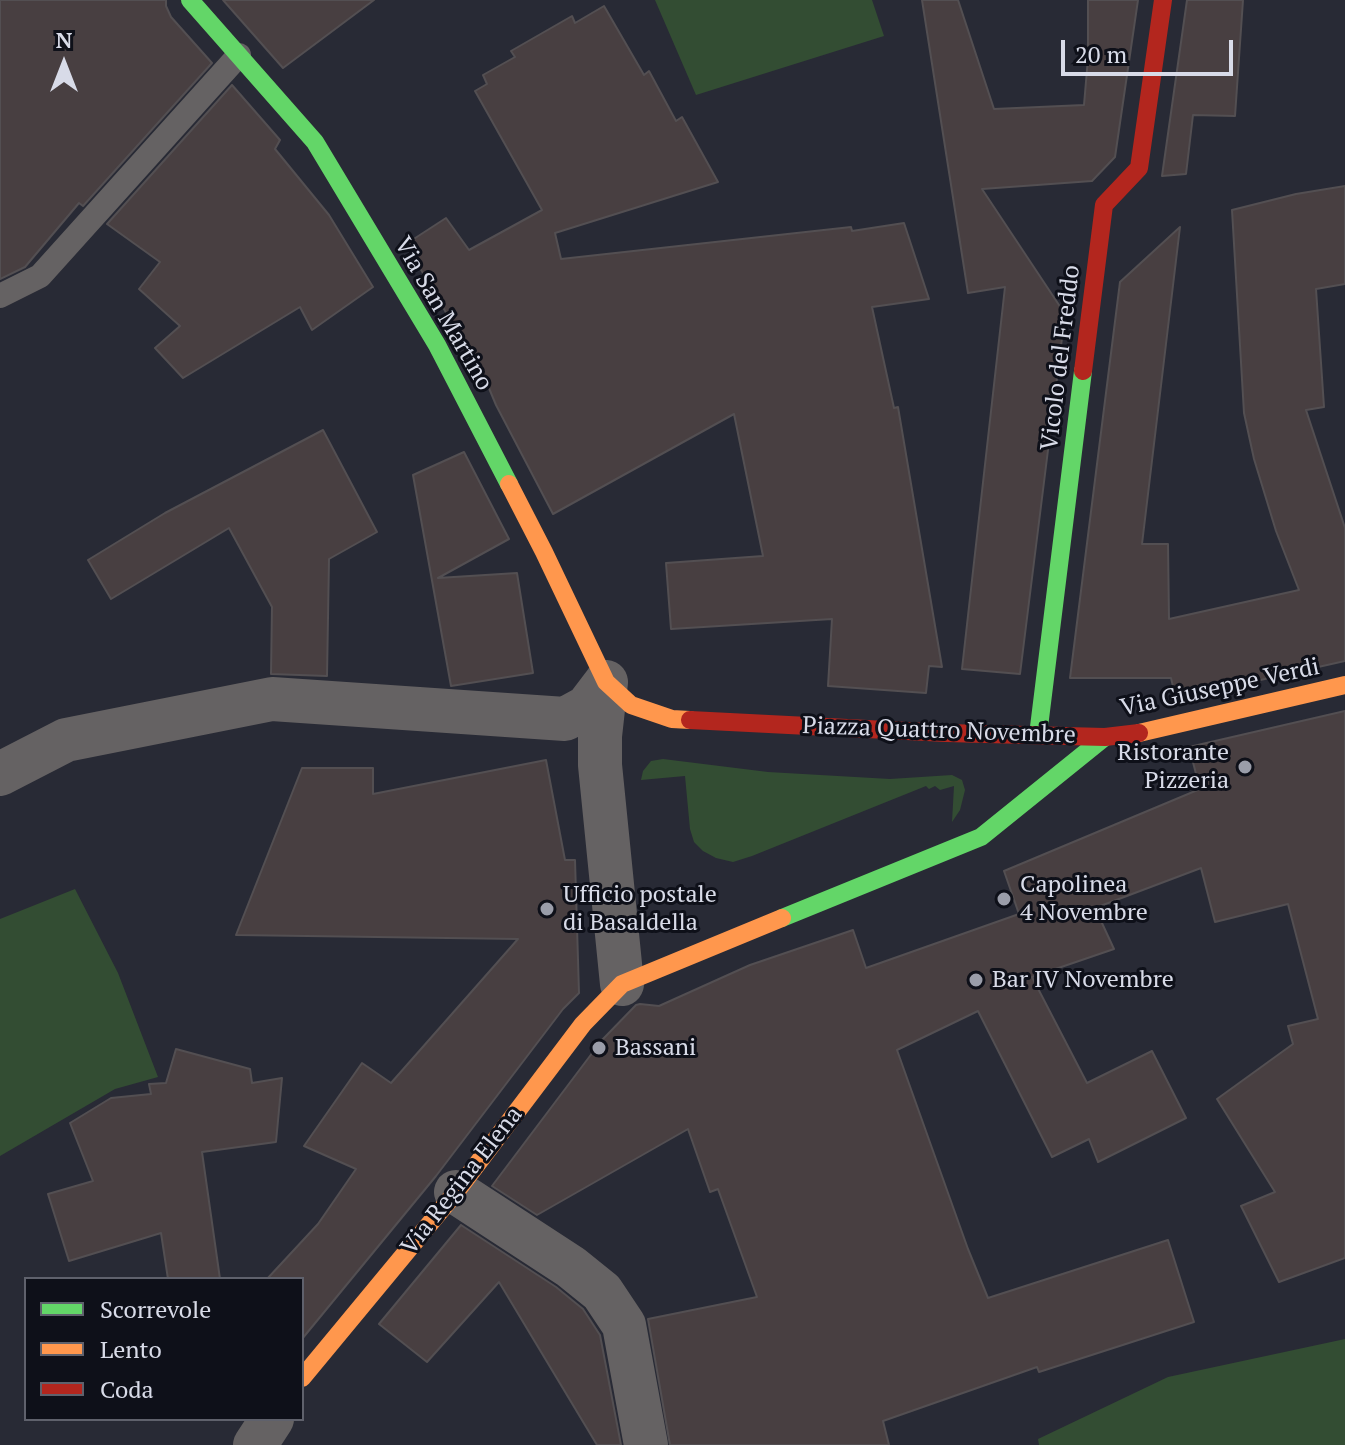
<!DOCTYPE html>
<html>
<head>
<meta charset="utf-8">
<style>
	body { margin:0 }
	#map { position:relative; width:1345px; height:1445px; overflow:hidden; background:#282a35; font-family:"PT Serif",serif }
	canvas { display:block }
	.legend { position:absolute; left:24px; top:1277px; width:280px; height:144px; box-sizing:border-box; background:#0e1019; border:2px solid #5f616c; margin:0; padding:10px 14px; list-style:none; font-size:24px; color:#d8dbe8 }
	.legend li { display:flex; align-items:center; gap:16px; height:40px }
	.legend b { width:40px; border:2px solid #5f616c }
	.north { position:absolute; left:24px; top:24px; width:80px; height:80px; -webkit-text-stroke:6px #0e1019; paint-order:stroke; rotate:0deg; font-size:22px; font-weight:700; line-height:32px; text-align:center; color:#d8dbe8 }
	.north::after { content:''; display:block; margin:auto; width:28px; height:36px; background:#d8dbe8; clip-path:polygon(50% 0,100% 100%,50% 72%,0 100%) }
	.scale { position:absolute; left:1061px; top:40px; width:172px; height:36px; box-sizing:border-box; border:4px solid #d8dbe8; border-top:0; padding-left:10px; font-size:24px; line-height:28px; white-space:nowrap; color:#d8dbe8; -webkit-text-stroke:6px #0e1019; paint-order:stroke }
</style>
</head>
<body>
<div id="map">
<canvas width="1345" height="1445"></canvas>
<ul class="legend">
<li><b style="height:10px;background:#63d668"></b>Scorrevole</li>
<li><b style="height:10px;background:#ff974d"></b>Lento</li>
<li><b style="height:10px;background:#b3261e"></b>Coda</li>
</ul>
<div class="north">N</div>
<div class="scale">20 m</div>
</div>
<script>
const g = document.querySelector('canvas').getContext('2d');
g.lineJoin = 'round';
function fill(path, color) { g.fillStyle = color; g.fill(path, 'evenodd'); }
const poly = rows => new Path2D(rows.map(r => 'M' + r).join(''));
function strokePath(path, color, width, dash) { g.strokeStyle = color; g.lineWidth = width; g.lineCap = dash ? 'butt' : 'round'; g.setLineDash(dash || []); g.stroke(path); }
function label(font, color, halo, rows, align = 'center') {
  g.font = font + ' "PT Serif",serif'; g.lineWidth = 6; g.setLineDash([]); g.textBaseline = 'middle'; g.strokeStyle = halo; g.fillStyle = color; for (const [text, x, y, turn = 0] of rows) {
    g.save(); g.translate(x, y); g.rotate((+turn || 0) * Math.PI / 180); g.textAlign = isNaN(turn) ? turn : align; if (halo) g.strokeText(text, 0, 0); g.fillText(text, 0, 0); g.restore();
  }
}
fill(poly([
	[655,0,872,0,884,36,696,95],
	[663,759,768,772,890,779,952,775,962,780,965,790,960,810,952,822,954,786,940,790,935,786,929,789,926,786,752,856,733,862,716,858,703,851,694,842,690,829,685,776,641,780,643,771,651,761],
	[75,889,118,973,158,1077,115,1089,0,1156,0,919],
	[1345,1339,1345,1445,1039,1445,1038,1439,1168,1377]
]), '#334d33');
const building = poly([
	[0,0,166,0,166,6,171,17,212,63,83,206,79,203,25,267,0,279,0,0],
	[223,0,374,0,283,68,223,0],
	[922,0,958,0,994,109,1084,105,1088,58,1088,0,1138,0,1115,157,1092,181,982,189,1065,314,1020,674,962,669,1005,287,968,293,922,0],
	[1187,0,1243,0,1235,116,1193,115,1186,174,1162,176,1187,0],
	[604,6,644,75,649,71,676,121,682,117,718,182,555,233,561,259,851,227,852,231,904,223,929,299,872,307,894,408,898,407,942,667,929,666,926,693,828,686,832,619,671,629,666,563,763,556,734,414,553,514,496,405,486,381,406,244,446,218,469,250,542,210,475,91,487,84,483,75,515,57,511,51,572,16,575,23,604,6],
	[232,85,280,140,275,149,329,215,373,287,312,330,300,307,183,378,155,348,180,326,139,289,160,262,107,224,232,85],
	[1345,186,1345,284,1316,289,1324,407,1306,410,1345,528,1345,661,1176,699,1171,678,1070,678,1120,282,1180,227,1142,544,1168,544,1169,619,1299,590,1276,531,1254,459,1244,413,1232,210,1296,194,1345,186],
	[323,430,377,532,329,559,327,676,271,674,272,607,229,528,111,599,88,560,165,513,323,430],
	[464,452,509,539,438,578,517,573,533,673,451,686,413,475,464,452],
	[1345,711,1345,1258,1279,1282,1241,1206,1275,1192,1217,1099,1293,1044,1288,1026,1318,1019,1288,904,1215,922,1201,868,1095,908,1114,949,1032,977,1087,1083,1152,1051,1186,1118,1098,1162,1089,1139,1052,1157,978,1011,897,1050,968,1249,988,1298,1168,1240,1194,1322,1039,1372,1037,1367,883,1421,889,1445,670,1445,648,1319,757,1297,718,1189,710,1192,688,1129,537,1215,492,1186,602,1040,636,1005,640,1004,659,1006,750,965,853,930,866,968,1019,914,1004,871,1200,789,1189,747,1345,711],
	[546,760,565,860,575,860,579,993,563,1009,436,1176,302,1339,302,1279,267,1279,318,1224,356,1169,304,1146,362,1063,391,1083,518,939,236,935,302,768,373,768,373,794,546,760],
	[176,1049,250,1069,252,1083,282,1078,276,1142,202,1152,220,1279,168,1279,161,1233,69,1261,48,1194,93,1181,70,1123,111,1098,151,1094,149,1084,166,1083,176,1049],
	[461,1225,556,1287,583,1309,600,1335,621,1445,597,1445,499,1282,427,1362,379,1324,461,1225]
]);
fill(building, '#483f41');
strokePath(building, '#534f52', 2);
strokePath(poly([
	[0,296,40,276,239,55]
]), '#656263', 24);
strokePath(poly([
	[606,682,600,736,600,765,622,984],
	[0,774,66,740,272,699,565,719,587,707,606,682],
	[456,1192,571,1267,602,1292,624,1325,646,1445],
	[255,1445,272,1419]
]), '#656263', 44);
strokePath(poly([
	[190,0,315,142,437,345,509,484],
	[1038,735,1083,371],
	[782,918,981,837,1105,737]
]), '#63d668', 18);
strokePath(poly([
	[509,484,544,552,606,682,631,705,672,719,690,720],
	[1139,733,1345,685],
	[302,1378,456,1192,583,1024,622,984,782,918]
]), '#ff974d', 18);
strokePath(poly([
	[1083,371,1104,205,1139,168,1163,0],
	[690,720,946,733,1105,737,1139,733]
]), '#b3261e', 18);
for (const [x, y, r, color] of [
	[1245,767,8,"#9a9da9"],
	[1004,899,8,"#9a9da9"],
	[547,909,8,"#9a9da9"],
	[976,980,8,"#9a9da9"],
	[599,1048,8,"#9a9da9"]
]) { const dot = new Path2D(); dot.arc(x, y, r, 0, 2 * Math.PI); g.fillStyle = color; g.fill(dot); strokePath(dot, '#0e1019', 3); }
label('24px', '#d8dbe8', '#0e1019', [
	["Via San Martino",443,314,60],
	["Vicolo del Freddo",1061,358,-83],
	["Via Giuseppe Verdi",1220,688,-12],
	["Piazza Quattro Novembre",939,731,2],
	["Via Regina Elena",462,1181,-52]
]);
label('24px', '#d8dbe8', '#0e1019', [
	["Ristorante",1229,753,"right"],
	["Pizzeria",1229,781,"right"],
	["Capolinea",1020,885],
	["4 Novembre",1020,913],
	["Ufficio postale",563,895],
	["di Basaldella",563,923],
	["Bar IV Novembre",992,980],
	["Bassani",615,1048]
], 'left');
</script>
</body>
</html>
